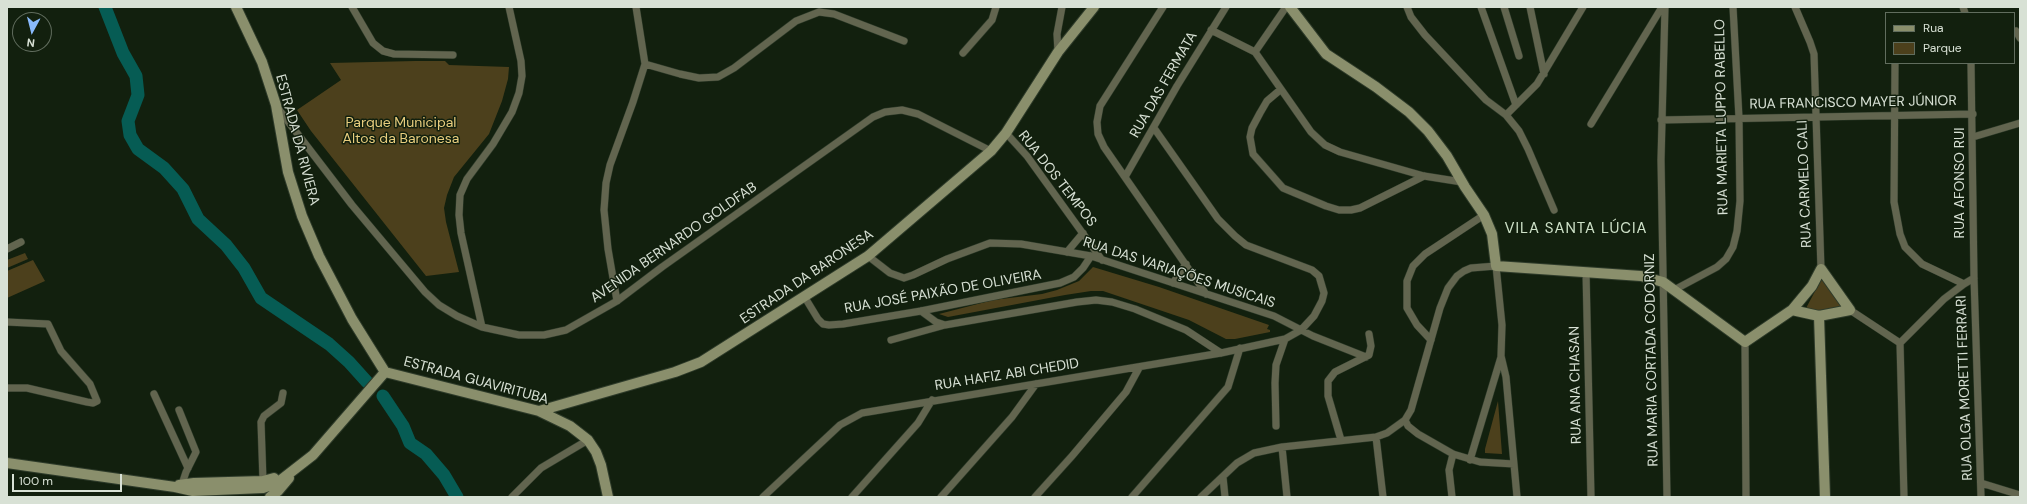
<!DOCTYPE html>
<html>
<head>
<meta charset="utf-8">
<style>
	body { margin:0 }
	#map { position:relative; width:2027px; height:504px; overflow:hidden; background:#12200e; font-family:"DM Sans",sans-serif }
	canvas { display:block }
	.frame { position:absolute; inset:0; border:8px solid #d8e1d5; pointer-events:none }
	.legend { position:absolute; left:1885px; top:12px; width:130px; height:52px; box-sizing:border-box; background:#12200e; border:1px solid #616d5e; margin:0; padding:5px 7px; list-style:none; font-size:12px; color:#d8e1d5 }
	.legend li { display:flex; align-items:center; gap:8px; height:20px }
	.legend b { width:20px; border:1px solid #616d5e }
	.north { position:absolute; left:12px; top:12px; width:40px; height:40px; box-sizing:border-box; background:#12200e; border:1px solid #616d5e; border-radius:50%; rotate:187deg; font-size:11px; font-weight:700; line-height:16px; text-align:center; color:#d8e1d5 }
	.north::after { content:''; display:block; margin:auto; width:14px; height:18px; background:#89bafc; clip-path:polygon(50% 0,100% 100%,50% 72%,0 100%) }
	.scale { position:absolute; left:12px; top:474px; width:110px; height:18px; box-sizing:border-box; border:2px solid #d8e1d5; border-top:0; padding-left:5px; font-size:12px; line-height:14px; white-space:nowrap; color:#d8e1d5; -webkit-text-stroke:3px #12200e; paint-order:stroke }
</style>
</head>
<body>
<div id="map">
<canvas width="2027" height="504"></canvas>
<div class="frame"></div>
<ul class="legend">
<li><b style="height:5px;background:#8a8f6c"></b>Rua</li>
<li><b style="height:11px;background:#4c401c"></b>Parque</li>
</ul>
<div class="north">N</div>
<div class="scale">100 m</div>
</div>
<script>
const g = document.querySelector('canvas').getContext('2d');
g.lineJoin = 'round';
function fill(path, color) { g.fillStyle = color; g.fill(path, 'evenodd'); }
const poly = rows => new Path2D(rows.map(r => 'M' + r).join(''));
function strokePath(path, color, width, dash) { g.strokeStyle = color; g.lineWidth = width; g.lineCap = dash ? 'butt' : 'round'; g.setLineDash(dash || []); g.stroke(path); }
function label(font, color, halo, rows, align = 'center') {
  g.font = font + ' "DM Sans",sans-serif'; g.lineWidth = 3; g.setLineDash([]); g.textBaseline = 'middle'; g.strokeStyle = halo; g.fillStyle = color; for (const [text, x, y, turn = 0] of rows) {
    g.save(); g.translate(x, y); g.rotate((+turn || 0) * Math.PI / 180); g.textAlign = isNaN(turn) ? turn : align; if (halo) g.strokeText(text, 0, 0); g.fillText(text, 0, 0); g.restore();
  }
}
fill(poly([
	[415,61,445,61,449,65,509,67,508,79,502,101,489,134,454,177,447,195,444,208,446,222,459,272,426,276,311,131,297,110,341,80,330,63],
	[25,253,28,259,7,268,7,260],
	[33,260,45,281,7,298,7,271],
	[1093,267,1159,287,1269,325,1267,329,1270,330,1270,332,1235,339,1226,339,1189,320,1103,291,1091,291,1065,295,948,317,939,314,993,300,1042,294,1057,290,1079,281],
	[1822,278,1844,308,1838,312,1804,312],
	[1498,401,1502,454,1485,453,1485,449]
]), '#4c401c');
strokePath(poly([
	[105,7,123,53,136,76,138,95,128,121,130,135,138,149,164,168,183,189,198,219,226,245,244,268,261,298,329,344,349,362,367,382],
	[383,396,403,426,410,443,426,454,444,475,457,497]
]), '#065c54', 13);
const street = poly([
	[352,7,373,43,383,51,394,54,453,55],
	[1163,7,1100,106,1097,122,1098,134,1104,147,1206,294],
	[1407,7,1411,17,1425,35,1486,100,1506,115,1519,131,1528,149,1554,210],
	[1481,7,1516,105],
	[1504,7,1519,56],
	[1530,7,1544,74],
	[1665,7,1661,160,1667,497],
	[1795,7,1810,42,1814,54,1821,269],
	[1963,7,1965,13],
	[1211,30,1255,52,1311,132,1325,145,1340,152,1424,176,1462,182],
	[2016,31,2020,38],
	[1058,52,1057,34,1062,7],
	[1255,52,1286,7],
	[963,53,992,20,996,7],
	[1895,63,1894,202,1900,234,1905,247,1922,264,1964,284],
	[1971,63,1974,278,1981,497],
	[645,64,680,74,699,78,718,77,734,68,796,21,819,12,834,14,904,41],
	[1280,90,1267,101,1260,113,1252,128,1250,137,1253,154,1283,188,1326,206,1339,210,1351,210,1360,208,1424,176],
	[277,107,352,205,425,292,439,305,457,316,482,327,519,335,544,335,566,330,617,301,662,267,873,117,885,112,902,110,918,114,991,151],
	[1506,115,1537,84,1583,7],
	[1661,120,1973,114],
	[1591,124,1662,7],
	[1006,133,1027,156,1102,260],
	[1973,137,2020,123],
	[1125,177,1177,86,1226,7],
	[7,249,21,242],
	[1067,252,1083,233],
	[868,256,890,273,904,278,913,275,947,259,990,243,1021,244,1091,256,1274,316,1313,336,1366,357],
	[1586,272,1591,497],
	[1173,283,1186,264],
	[1674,290,1717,267,1726,259,1733,247,1737,231,1740,201,1739,118,1733,7],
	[804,296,818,319,823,324,829,325,843,324,921,311,1060,283,1074,277,1083,268,1091,256],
	[617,301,608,249,604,210,606,183,610,165,633,102,645,64,636,7],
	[1850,310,1900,343],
	[921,311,936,322,945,325],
	[7,322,48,324,61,351,90,384,97,401,93,403,87,402,27,388,7,388],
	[482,327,461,233,459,215,460,195,467,179,493,144,512,112,519,93,522,76,521,61,509,7],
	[891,340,945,325,1077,302,1096,300,1112,302,1135,309,1186,330,1221,353],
	[1431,340,1417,325,1407,308,1407,281,1413,266,1425,254,1484,215],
	[1745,342,1746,497],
	[1900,343,1904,497],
	[1900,343,1944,299,1964,284,1974,278],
	[154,394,188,468],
	[179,410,196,452,186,472,182,484],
	[1405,420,1408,426,1418,434,1453,454,1480,462,1514,464],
	[1276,426,1275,383,1276,365,1285,339],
	[1376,437,1383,497],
	[1341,440,1328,396,1328,381,1335,372,1369,355,1371,346,1369,334],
	[1282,447,1287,497],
	[1470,460,1501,357],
	[1223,477,1225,497],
	[263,481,261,422,264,416,281,403,283,393],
	[1981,483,2020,495],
	[512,497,541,468,588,440],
	[763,497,840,425,862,413,1221,353,1285,339,1301,330,1314,316,1322,301,1324,293,1319,276,1312,270,1246,245,1235,236,1218,219,1154,128],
	[852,497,918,423,932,400],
	[941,497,1012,417,1036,384],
	[1035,497,1072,456,1126,392,1139,368],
	[1132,497,1228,387,1240,348],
	[1201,497,1237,463,1254,453,1282,447,1376,437,1387,433,1405,420,1411,410,1440,308,1448,288,1457,276,1464,271,1471,268,1496,266,1502,325,1501,356,1506,377,1517,497],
	[1452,497,1449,470,1453,454]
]);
const secondary = poly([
	[236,7,262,62,276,105,288,172,302,216,319,256,352,319,385,372],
	[1290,7,1326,54,1376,87,1409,112,1428,131,1447,156,1465,187,1484,215,1492,234,1496,266,1641,276,1663,282,1745,342,1792,310,1812,286,1821,269,1850,310,1819,316,1792,310],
	[1819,316,1825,497],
	[385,372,539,411,570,426,588,440,596,452,601,465,608,497],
	[539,411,675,372,701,362,868,256,991,151,1006,133,1058,52,1094,7],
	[7,463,175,487,193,491,263,488,277,483,313,455,385,372],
	[179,485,194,483,263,481,274,478],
	[270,497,278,491,289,478]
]);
strokePath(street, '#2e3b2a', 8);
strokePath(secondary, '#2e3b2a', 12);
strokePath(street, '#62654f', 7);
strokePath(secondary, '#8a8f6c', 10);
label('14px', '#d8e1d5', '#12200e', [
	["RUA DAS FERMATA",1164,85,-60],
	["RUA FRANCISCO MAYER JÚNIOR",1853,103,-1],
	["RUA MARIETA LUPPO RABELLO",1722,117,-91],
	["ESTRADA DA RIVIERA",297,140,75],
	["RUA DOS TEMPOS",1057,179,52],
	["RUA AFONSO RUI",1960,183,-90],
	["RUA CARMELO CALI",1805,184,-92],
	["AVENIDA BERNARDO GOLDFAB",674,243,-35],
	["RUA DAS VARIAÇÕES MUSICAIS",1179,273,18],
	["ESTRADA DA BARONESA",807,277,-34],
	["RUA JOSÉ PAIXÃO DE OLIVEIRA",943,292,-10],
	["RUA MARIA CORTADA CODORNIZ",1652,360,-91],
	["RUA HAFIZ ABI CHEDID",1007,375,-9],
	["ESTRADA GUAVIRITUBA",476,381,15],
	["RUA ANA CHASAN",1576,385,-91],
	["RUA OLGA MORETTI FERRARI",1965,388,-92]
]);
label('14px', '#e8cd7e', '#12200e', [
	["Parque Municipal",401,123],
	["Altos da Baronesa",401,139]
]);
g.letterSpacing = '1px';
label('15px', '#cee1c8', '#12200e', [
	["VILA SANTA LÚCIA",1576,229]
]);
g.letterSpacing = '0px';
</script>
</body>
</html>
